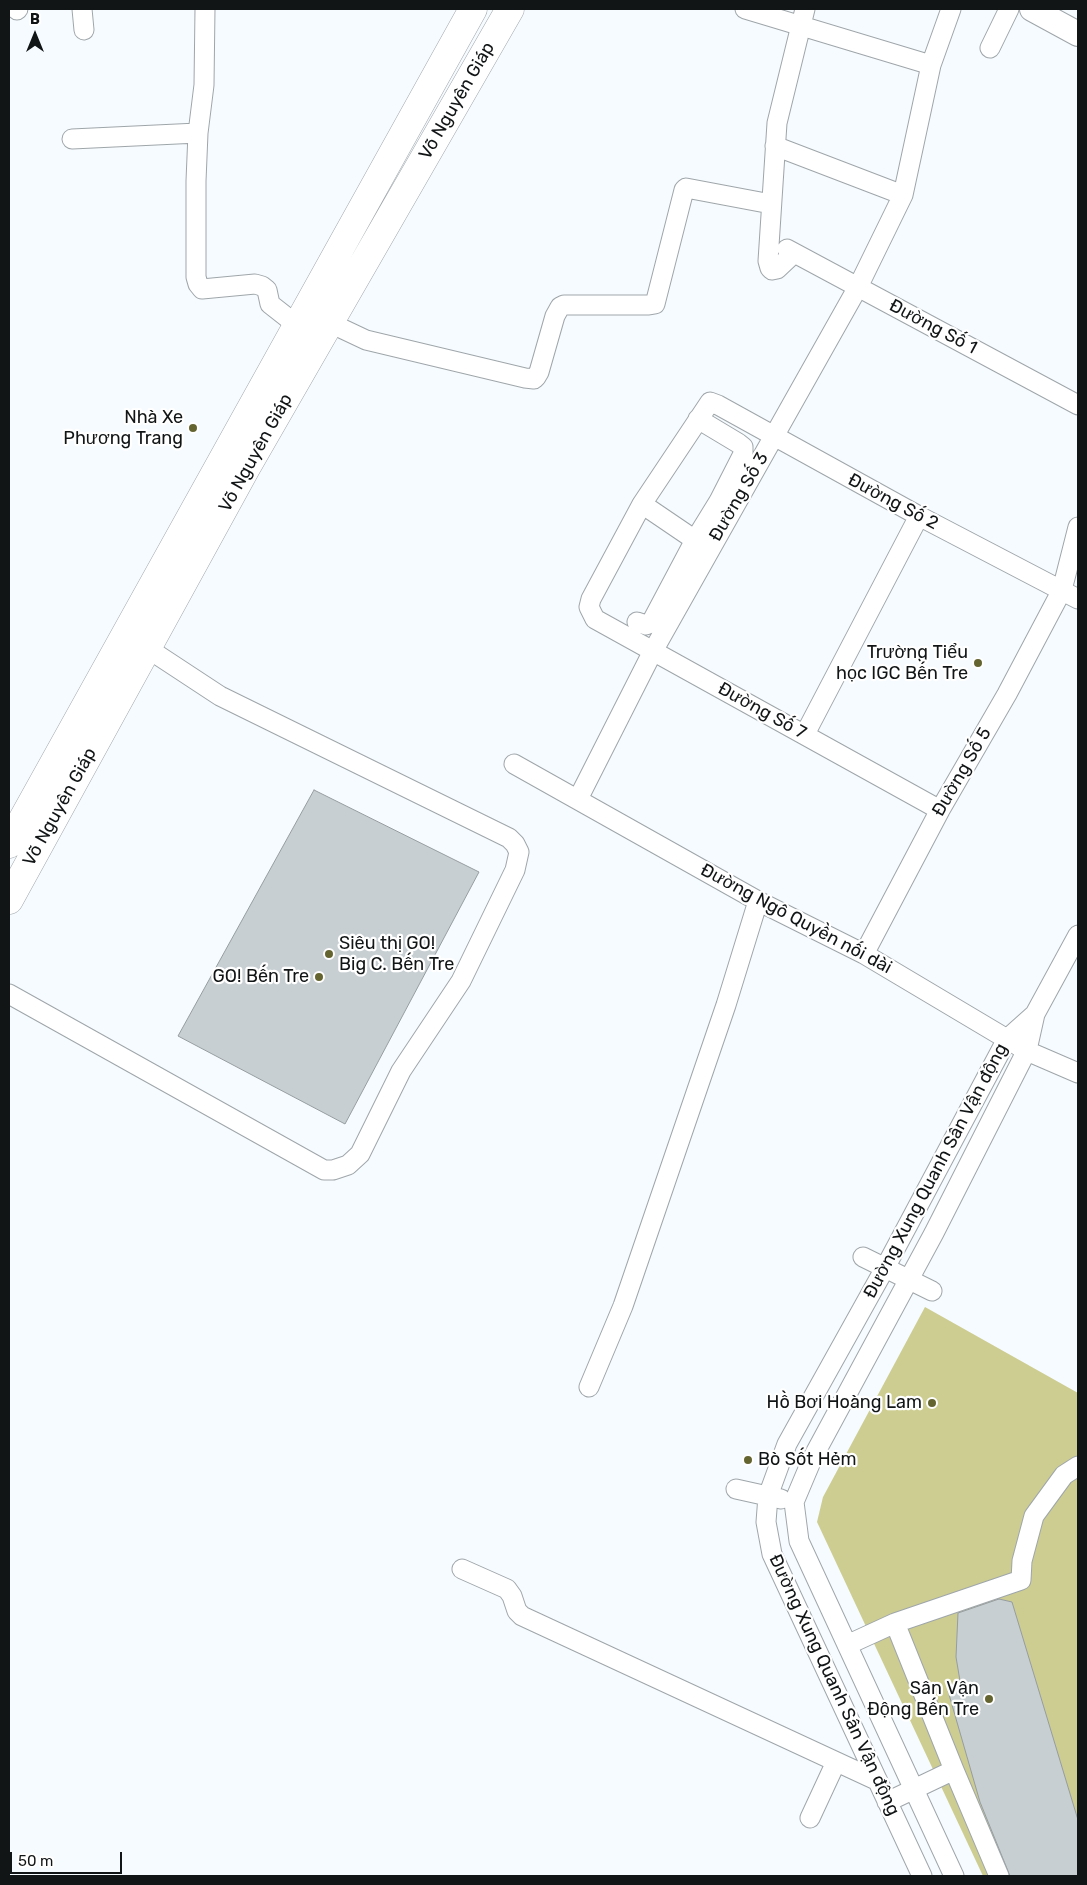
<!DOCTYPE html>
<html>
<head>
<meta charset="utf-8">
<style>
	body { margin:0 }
	#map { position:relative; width:1087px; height:1885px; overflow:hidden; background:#f6fbff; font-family:Rubik,sans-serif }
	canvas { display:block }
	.frame { position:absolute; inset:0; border:10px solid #121516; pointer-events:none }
	.north { position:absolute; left:10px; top:10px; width:50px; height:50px; -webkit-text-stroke:4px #fff; paint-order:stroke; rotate:0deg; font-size:14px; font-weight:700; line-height:20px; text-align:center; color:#121516 }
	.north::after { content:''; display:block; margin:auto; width:18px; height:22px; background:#121516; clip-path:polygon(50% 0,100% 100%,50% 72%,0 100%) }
	.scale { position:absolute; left:10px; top:1852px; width:112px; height:22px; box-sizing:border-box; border:2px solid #121516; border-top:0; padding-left:6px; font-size:15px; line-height:18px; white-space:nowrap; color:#121516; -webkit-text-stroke:4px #fff; paint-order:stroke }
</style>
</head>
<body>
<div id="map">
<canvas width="1087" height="1885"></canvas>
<div class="frame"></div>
<div class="north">B</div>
<div class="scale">50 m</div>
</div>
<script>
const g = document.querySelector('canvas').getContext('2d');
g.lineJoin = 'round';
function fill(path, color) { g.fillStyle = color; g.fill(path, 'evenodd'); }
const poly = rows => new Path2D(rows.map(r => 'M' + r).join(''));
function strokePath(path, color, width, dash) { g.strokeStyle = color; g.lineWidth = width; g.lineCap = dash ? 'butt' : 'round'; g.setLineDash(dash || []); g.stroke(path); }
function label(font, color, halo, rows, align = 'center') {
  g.font = font + ' Rubik,sans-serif'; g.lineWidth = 4.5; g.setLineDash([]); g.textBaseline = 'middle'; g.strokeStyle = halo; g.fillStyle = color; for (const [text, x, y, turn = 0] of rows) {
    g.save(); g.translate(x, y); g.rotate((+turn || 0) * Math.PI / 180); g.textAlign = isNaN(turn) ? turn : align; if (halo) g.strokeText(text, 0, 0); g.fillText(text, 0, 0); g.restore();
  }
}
fill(poly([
	[925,1307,1078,1393,1078,1876,983,1876,817,1522,823,1497]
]), '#cdcd91');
const building = poly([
	[314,790,479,872,345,1124,178,1036,314,790],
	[999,1599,1012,1602,1078,1820,1078,1876,1010,1876,980,1802,948,1691,961,1687,956,1657,958,1613,999,1599]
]);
fill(building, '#c8cfd3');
strokePath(building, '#969da1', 1);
const minor = poly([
	[82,9,84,30],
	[205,9,204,85,198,133,196,181,196,277,198,284,202,289,255,284,262,286,267,290,270,304,298,326],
	[17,10,18,9],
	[990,48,1009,9],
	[931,65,951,9],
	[72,139,198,133],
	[775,146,903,195],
	[787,249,1078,405],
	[794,253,777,269,772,270,770,268,768,261,777,123,805,9],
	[330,323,366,340,525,378,534,379,536,377,539,372,555,316,560,307,564,305,649,305,655,304,684,190,686,188,771,204],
	[642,504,695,540,719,501,743,454,743,447,738,443,698,419],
	[637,622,646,625,651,623,695,540],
	[805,734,919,516],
	[514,764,758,901,864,954,1027,1051,1078,1073],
	[578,799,653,651,858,287,903,195,931,65,745,9],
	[940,810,595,619,589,607,591,599,642,504,710,402,718,405,919,516,1078,599],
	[864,954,940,810,1007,694,1062,590,1078,527],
	[9,994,324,1170,333,1170,348,1165,360,1154,401,1071,461,981,515,870,519,852,515,844,509,838,220,696,147,648],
	[863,1257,932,1291],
	[589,1387,623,1306,726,1005,758,901],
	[736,1489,781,1499],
	[462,1569,507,1589,512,1596,517,1611,522,1616,878,1781],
	[895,1623,954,1770,999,1876],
	[847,1645,895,1623,1021,1580,1022,1561,1034,1516,1064,1475,1078,1466],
	[887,1802,954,1770],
	[810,1818,836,1762],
	[922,1876,772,1554,766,1522,768,1496,787,1444,885,1268,1007,1039,1035,1014],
	[954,1876,799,1541,794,1502,813,1457,934,1233,1027,1050,1035,1014,1078,935]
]);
const major = poly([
	[1032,9,1078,34]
]);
const highway = poly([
	[9,844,473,9],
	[9,900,246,468,510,9]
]);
strokePath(minor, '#9fa6aa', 21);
strokePath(major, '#9fa6aa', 26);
strokePath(highway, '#9fa6aa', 29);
strokePath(minor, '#fff', 19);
strokePath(major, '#fff', 24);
strokePath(highway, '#fff', 28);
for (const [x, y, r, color] of [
	[193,428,5,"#646431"],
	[978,663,5,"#646431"],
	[329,954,5,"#646431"],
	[319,977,5,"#646431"],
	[932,1403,5,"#646431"],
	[748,1460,5,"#646431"],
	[989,1699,5,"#646431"]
]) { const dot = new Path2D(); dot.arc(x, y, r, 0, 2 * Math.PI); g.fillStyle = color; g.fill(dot); strokePath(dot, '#fff', 2); }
label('18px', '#121516', '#fff', [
	["Võ Nguyên Giáp",457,101,-60],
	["Đường Số 1",933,327,28],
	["Võ Nguyên Giáp",256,453,-61],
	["Đường Số 3",739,497,-60],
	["Đường Số 2",893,502,28],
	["Đường Số 7",762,711,29],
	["Đường Số 5",962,772,-60],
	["Võ Nguyên Giáp",60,807,-61],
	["Đường Ngô Quyền nối dài",796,919,28],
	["Đường Xung Quanh Sân Vận động",936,1171,-62],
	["Đường Xung Quanh Sân Vận động",834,1685,65]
]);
label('18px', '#121516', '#fff', [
	["Nhà Xe",183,418],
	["Phương Trang",183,439],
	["Trường Tiểu",968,653],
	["học IGC Bến Tre",968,674],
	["Siêu thị GO!",339,944,"left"],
	["Big C. Bến Tre",339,965,"left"],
	["GO! Bến Tre",309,977],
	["Hồ Bơi Hoàng Lam",922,1403],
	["Bò Sốt Hẻm",758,1460,"left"],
	["Sân Vận",979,1689],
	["Động Bến Tre",979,1710]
], 'right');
</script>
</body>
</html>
